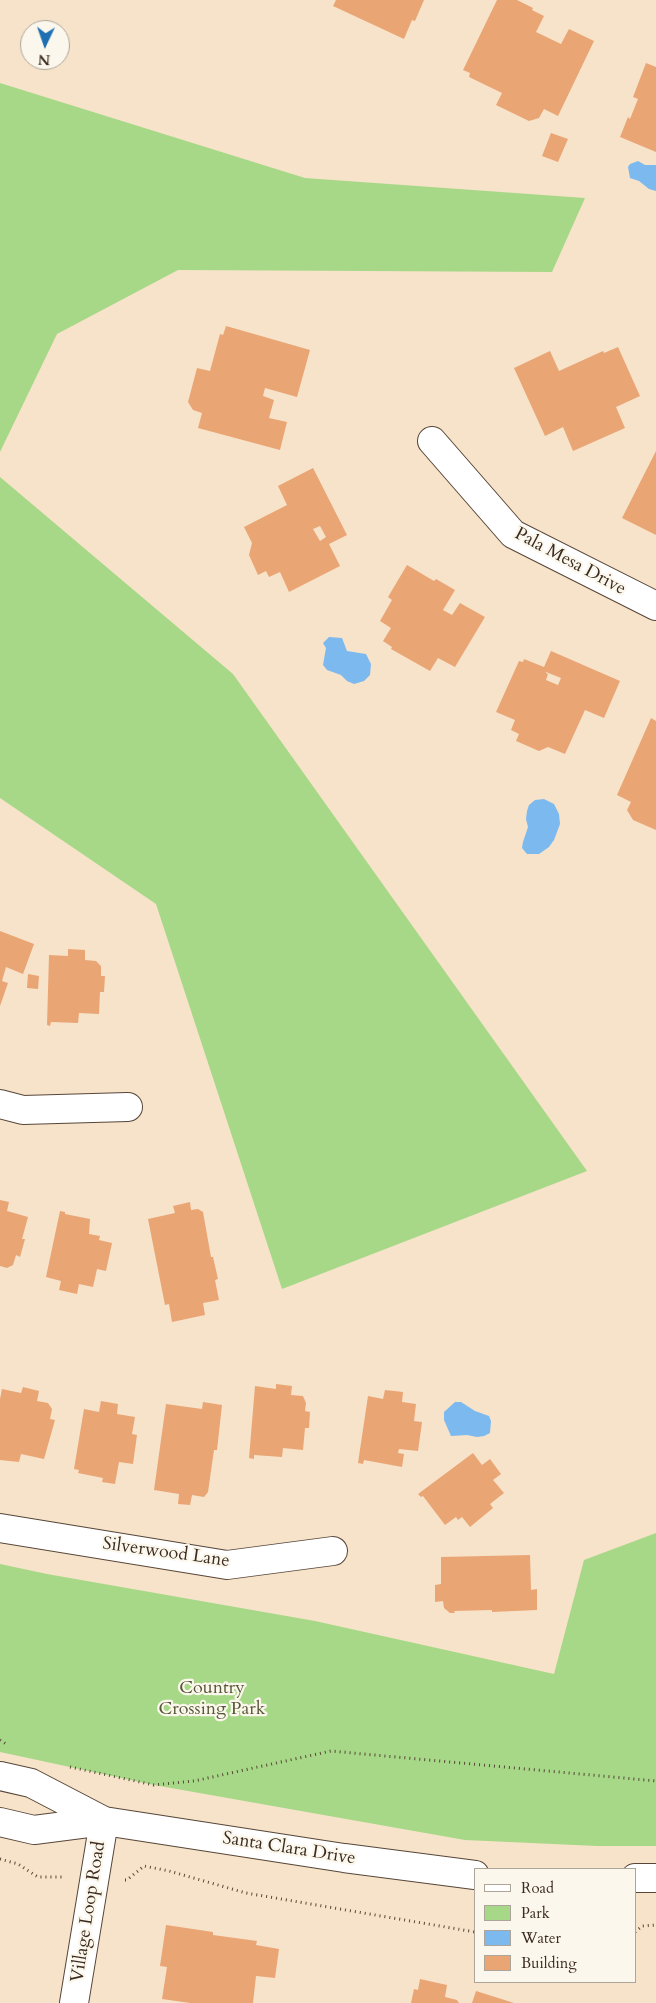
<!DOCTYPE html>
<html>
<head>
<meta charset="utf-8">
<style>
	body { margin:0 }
	#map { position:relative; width:656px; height:2003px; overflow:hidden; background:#f6e3ca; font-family:Cardo,serif }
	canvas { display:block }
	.legend { position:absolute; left:474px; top:1868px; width:162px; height:115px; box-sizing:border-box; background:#fbf7ec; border:1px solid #aea59a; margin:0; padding:6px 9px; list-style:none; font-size:15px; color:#3b2a1e }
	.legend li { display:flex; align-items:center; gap:10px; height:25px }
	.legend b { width:25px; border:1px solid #aea59a }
	.north { position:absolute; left:20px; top:20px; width:50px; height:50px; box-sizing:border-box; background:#fbf7ec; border:1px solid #aea59a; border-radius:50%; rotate:183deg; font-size:14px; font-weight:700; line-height:20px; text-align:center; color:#3b2a1e }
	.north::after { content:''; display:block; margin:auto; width:18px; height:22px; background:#1f6fb2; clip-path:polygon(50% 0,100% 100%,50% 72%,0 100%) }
</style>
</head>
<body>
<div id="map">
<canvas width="656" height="2003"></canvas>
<ul class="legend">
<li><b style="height:6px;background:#fff"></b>Road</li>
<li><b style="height:14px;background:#a7d887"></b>Park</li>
<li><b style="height:14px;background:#7cb9ef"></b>Water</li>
<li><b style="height:14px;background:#eaa575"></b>Building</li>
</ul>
<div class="north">N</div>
</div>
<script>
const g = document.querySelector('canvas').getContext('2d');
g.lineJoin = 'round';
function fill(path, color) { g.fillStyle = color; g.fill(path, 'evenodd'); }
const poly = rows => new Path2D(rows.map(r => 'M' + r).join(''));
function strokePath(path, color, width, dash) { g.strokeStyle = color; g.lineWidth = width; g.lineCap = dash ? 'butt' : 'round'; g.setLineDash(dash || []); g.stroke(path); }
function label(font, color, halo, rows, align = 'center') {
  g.font = font + ' Cardo,serif'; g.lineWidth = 4.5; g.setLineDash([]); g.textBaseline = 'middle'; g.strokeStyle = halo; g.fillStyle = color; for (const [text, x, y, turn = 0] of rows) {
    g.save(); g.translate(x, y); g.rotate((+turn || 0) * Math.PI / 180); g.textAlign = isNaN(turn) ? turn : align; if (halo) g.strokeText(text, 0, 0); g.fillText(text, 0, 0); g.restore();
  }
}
fill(poly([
	[0,83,305,178,585,198,552,272,178,270,57,334,0,452],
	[0,477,233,674,587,1171,282,1289,156,904,0,798],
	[656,1533,656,1846,597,1846,465,1840,154,1785,0,1752,0,1564,47,1574,315,1621,554,1674,584,1560]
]), '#a7d887');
fill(poly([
	[638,161,645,165,656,165,656,191,649,189,639,181,630,178,628,167,630,164],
	[329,637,342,638,347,651,366,654,371,664,370,675,364,681,354,684,347,681,341,675,327,670,323,665,326,648,323,643],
	[544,799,554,804,559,814,560,824,554,840,549,847,539,854,527,854,522,848,523,842,528,827,526,819,527,811,529,805,535,800],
	[455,1402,461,1402,475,1411,489,1416,491,1421,490,1433,484,1436,477,1437,467,1435,451,1436,444,1420,444,1412]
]), '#7cb9ef');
fill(poly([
	[336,0,424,0,415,21,412,20,404,39,333,6],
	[497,0,517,0,533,8,532,10,544,16,536,32,561,44,569,29,594,41,558,116,544,109,539,118,529,121,496,105,502,93,469,77,470,73,463,70],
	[646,63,656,67,656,152,620,137,628,117,630,119,638,99,633,97],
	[551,133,568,139,558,162,542,156],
	[226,326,310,350,297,397,265,388,263,396,274,400,269,418,287,422,280,450,198,428,202,413,193,410,188,402,197,368,210,371,220,334,223,335],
	[618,347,640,396,616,407,625,428,573,451,563,427,545,436,514,368,550,351,559,371,603,351,604,353],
	[656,451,656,535,622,518],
	[313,468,347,535,329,544,340,566,289,592,280,572,269,577,266,571,258,575,249,555,252,543,244,527,287,505,278,486],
	[320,526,326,537,320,541,313,529],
	[407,565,434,581,436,579,455,590,443,610,452,615,460,603,485,617,455,667,438,658,430,671,391,649,392,647,383,641,391,628,380,621,392,600,388,597],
	[551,651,620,681,604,718,585,710,565,754,548,747,539,751,516,741,519,734,511,730,515,720,496,712,519,661,523,662,524,659,544,667],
	[546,672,561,678,558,685,546,680,548,674,546,673],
	[651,718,656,721,656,830,633,820,627,810,631,802,617,795],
	[0,931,34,944,23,974,6,967,2,981,8,983,0,1006],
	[68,949,85,950,85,960,96,961,101,966,101,976,105,976,104,992,100,992,99,1014,79,1013,78,1023,51,1022,50,1026,47,1025,49,955,68,956],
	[28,974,39,976,38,989,27,988],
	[0,1200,9,1202,7,1211,28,1217,22,1239,25,1239,20,1257,16,1255,13,1265,7,1268,0,1266],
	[190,1202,191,1210,198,1209,203,1212,211,1257,213,1257,218,1279,215,1280,219,1300,203,1303,205,1315,172,1322,169,1304,165,1305,148,1219,175,1213,173,1206],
	[60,1211,65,1212,65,1214,90,1219,89,1234,100,1236,99,1240,112,1243,106,1271,97,1269,93,1287,79,1284,77,1294,59,1290,61,1281,46,1277],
	[276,1384,292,1386,291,1395,303,1396,306,1403,305,1411,310,1412,309,1428,305,1428,303,1450,283,1448,282,1457,254,1455,254,1459,249,1458,255,1386,276,1389],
	[23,1387,39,1391,37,1401,48,1403,52,1409,50,1419,55,1420,44,1459,21,1454,19,1462,0,1460,0,1399,2,1389,21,1393],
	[385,1390,403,1392,402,1402,416,1404,414,1421,422,1422,418,1451,399,1449,398,1453,404,1454,402,1467,364,1460,363,1464,358,1463,368,1396,383,1399],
	[101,1401,118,1404,117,1414,135,1417,132,1434,137,1435,133,1464,119,1462,115,1484,102,1482,103,1478,78,1473,79,1470,74,1469,84,1409,99,1412],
	[203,1402,222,1405,217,1450,214,1450,208,1492,204,1497,192,1495,190,1505,178,1504,179,1494,154,1490,166,1404,202,1409],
	[473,1453,482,1465,490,1459,501,1474,493,1480,504,1493,490,1504,493,1508,470,1527,462,1517,458,1520,456,1517,445,1525,423,1496,421,1497,418,1494],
	[530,1555,531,1590,537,1589,537,1610,492,1612,492,1610,454,1611,455,1613,450,1613,444,1608,443,1601,435,1602,435,1585,441,1584,441,1557],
	[166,1925,213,1932,213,1935,257,1941,256,1945,279,1949,275,1978,256,1976,253,2003,190,2003,162,1999,167,1967,160,1966],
	[420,1979,447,1985,445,1997,457,2000,459,2003,411,2003,414,1989,418,1990],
	[476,1991,514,2003,472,2003]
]), '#eaa575');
const street = poly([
	[432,441,513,534,656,606],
	[0,1104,23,1110,128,1107],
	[0,1528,227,1565,333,1551],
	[74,2003,104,1821]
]);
const secondary = poly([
	[0,1776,31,1783,104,1821],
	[0,1822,34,1830,104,1821,344,1858,475,1875],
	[635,1878,656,1878]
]);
strokePath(street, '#574638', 30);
strokePath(secondary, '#574638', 30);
strokePath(poly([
	[0,1740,8,1745],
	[70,1767,154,1785,194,1781,331,1751,656,1781],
	[0,1859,18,1864,38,1877,64,1877],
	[125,1880,127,1880,144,1866,169,1871,246,1893,475,1932],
	[635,1932,642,1926,656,1925]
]), '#574638', 3, [1, 4]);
strokePath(street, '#fff', 28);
strokePath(secondary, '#fff', 28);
label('18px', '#3b2a1e', '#fbf7ec', [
	["Pala Mesa Drive",570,562,28],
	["Silverwood Lane",166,1553,8],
	["Santa Clara Drive",289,1849,9],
	["Village Loop Road",89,1912,-81]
]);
label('18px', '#565638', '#fbf7ec', [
	["Country",212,1689],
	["Crossing Park",212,1710]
]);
</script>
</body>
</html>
